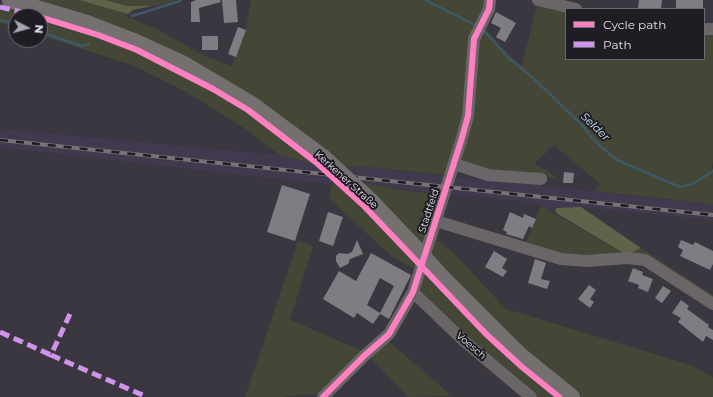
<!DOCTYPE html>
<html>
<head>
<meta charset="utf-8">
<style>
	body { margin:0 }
	#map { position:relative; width:713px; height:397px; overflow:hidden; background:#3a3740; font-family:Montserrat,sans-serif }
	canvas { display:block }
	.legend { position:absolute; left:565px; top:8px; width:140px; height:52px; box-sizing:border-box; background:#1f1c24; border:1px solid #6d6a73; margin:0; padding:5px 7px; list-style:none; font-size:12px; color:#e2dee9 }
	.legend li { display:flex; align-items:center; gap:8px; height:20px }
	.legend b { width:20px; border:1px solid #6d6a73 }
	.north { position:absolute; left:8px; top:8px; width:40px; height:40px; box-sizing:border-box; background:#1f1c24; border:1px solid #6d6a73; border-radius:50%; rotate:96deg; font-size:11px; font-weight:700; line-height:16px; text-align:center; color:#e2dee9 }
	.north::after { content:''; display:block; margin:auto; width:14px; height:18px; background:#a7a4ae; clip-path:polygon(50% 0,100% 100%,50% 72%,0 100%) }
</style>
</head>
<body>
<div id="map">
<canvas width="713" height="397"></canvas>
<ul class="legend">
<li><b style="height:5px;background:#ff80c0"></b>Cycle path</li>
<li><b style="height:5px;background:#d193ec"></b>Path</li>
</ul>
<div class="north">N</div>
</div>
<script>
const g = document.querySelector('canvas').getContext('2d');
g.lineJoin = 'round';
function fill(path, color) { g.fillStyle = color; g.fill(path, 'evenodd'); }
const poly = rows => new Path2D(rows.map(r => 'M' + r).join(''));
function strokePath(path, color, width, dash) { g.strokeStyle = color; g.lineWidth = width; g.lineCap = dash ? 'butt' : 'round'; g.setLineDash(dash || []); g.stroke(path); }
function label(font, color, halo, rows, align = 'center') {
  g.font = font + ' Montserrat,sans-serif'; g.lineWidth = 4; g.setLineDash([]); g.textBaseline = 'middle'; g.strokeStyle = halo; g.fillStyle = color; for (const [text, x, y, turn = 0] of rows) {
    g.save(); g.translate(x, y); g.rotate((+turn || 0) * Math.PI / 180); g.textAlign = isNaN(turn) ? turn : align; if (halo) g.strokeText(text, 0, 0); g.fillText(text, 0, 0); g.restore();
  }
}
fill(poly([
	[0,129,280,155,314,164,333,182,331,184,259,177,0,147],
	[356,166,491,181,531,182,541,186,713,204,713,220,581,207,556,208,556,213,533,202,389,188,361,182,345,167]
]), '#41394e');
fill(poly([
	[34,0,79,0,128,14,125,16,157,29,205,56,232,66,246,29,251,0,486,0,467,53,467,82,463,114,445,175,356,166,345,167,361,182,389,188,433,194,433,192,440,193,431,222,416,216,427,232,422,249,248,95],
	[105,0,177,0,158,6,127,6],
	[0,4,48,16,150,54,251,109,324,165,420,260,416,270,391,256,329,198,333,181,314,164,280,155,250,132,219,112,186,92,134,66,40,35,40,16,16,16,16,27,0,23],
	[537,6,566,12,566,59,704,59,704,34,713,34,713,162,711,169,713,169,713,204,594,191,600,184,554,145,534,164,548,171,559,180,531,172,491,170,463,163,461,156,476,53,481,32,484,28,511,57,522,66],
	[541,206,627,255,641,248,713,295,713,299,654,262,562,255,525,245],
	[440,229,437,240,453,252,506,309,694,366,713,378,713,397,582,397,564,385,566,397,538,397,504,372,420,290,435,233],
	[298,241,313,246,290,320,363,351,328,390,317,394,280,397,245,397],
	[387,340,452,396,408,397,369,356]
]), '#444636');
fill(poly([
	[79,0,105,0,127,6,152,6,133,10,128,14],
	[581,207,641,248,627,255,556,213,556,208]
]), '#60624a');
strokePath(poly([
	[425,0,475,25],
	[132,16,180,1],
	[0,20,16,24],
	[40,32,82,46,89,44],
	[485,32,510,59,533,78,580,123,595,141,617,160,680,187,692,184,713,171]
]), '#3e5867', 2.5);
fill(poly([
	[196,0,220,0,221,2,199,8,200,22,191,22,191,2],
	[222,0,236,0,238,22,224,23],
	[639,0,662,0,661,9,638,9],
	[676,0,703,0,703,9,676,9],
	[496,12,516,23,505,42,496,37,501,28,491,23],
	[238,27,246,30,236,57,228,54],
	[202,36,218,36,218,50,202,50],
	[564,172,574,173,573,183,563,183],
	[282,185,310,194,295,241,267,232],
	[328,212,343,217,333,246,319,241],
	[510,212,523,218,524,214,536,219,532,228,529,226,523,239,506,234,507,232,503,230],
	[357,240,363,254,350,259,348,264,340,268,336,261,336,256,339,253,347,254,352,252],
	[681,240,693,245,695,242,713,251,713,264,710,270,680,256,683,250,678,247],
	[494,251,507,259,502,268,507,271,503,277,485,267],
	[371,253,411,275,389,319,380,314,373,324,357,313,354,318,323,299,339,271,356,281],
	[380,278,394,286,380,313,367,305],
	[535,259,546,263,541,279,550,281,547,289,528,283],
	[633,268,643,272,642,275,653,279,648,292,638,288,639,285,628,281],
	[589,285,596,290,590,299,594,302,590,308,578,299],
	[663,286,671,291,662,303,655,298],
	[681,300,689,306,687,309,709,325,708,327,713,330,713,340,706,336,703,342,678,322,681,318,672,313]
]), '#807c83');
strokePath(poly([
	[538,0,576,9],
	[704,29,713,29],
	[454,164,488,175,541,179],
	[436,221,561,259,587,261,627,258,645,260,713,304],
	[413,292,464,341,531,397],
	[323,397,364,356,389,334,413,292,461,141,468,116,474,39,489,9,490,0]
]), '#6a6667', 12);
strokePath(poly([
	[10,0,87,23,136,42,182,63,253,105,323,157],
	[371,201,411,243],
	[442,277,519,354,572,397]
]), '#757070', 16);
const rail = poly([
	[0,140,713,215]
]);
strokePath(rail, '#767376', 4);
strokePath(rail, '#1f1c24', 2.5, [8]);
strokePath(poly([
	[323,157,371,201],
	[411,243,442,277]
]), '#757070', 16);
strokePath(poly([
	[0,7,38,16],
	[70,314,51,355,147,397],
	[0,332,51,355]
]), '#d193ec', 5, [10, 5]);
strokePath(poly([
	[40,17,98,35,137,50,213,89,248,110,317,163,363,205,486,334,522,367,559,397],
	[323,397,364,356,389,334,413,292,461,141,468,116,474,39,489,9,490,0]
]), '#ff80c0', 6);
label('10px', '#e2dee9', '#1f1c24', [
	["Kerkener Straße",346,180,42],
	["Stadtfeld",429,211,-72],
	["Voesch",471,346,41]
]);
label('italic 11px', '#c6e8fb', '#1f1c24', [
	["Selder",595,127,44]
]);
</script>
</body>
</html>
